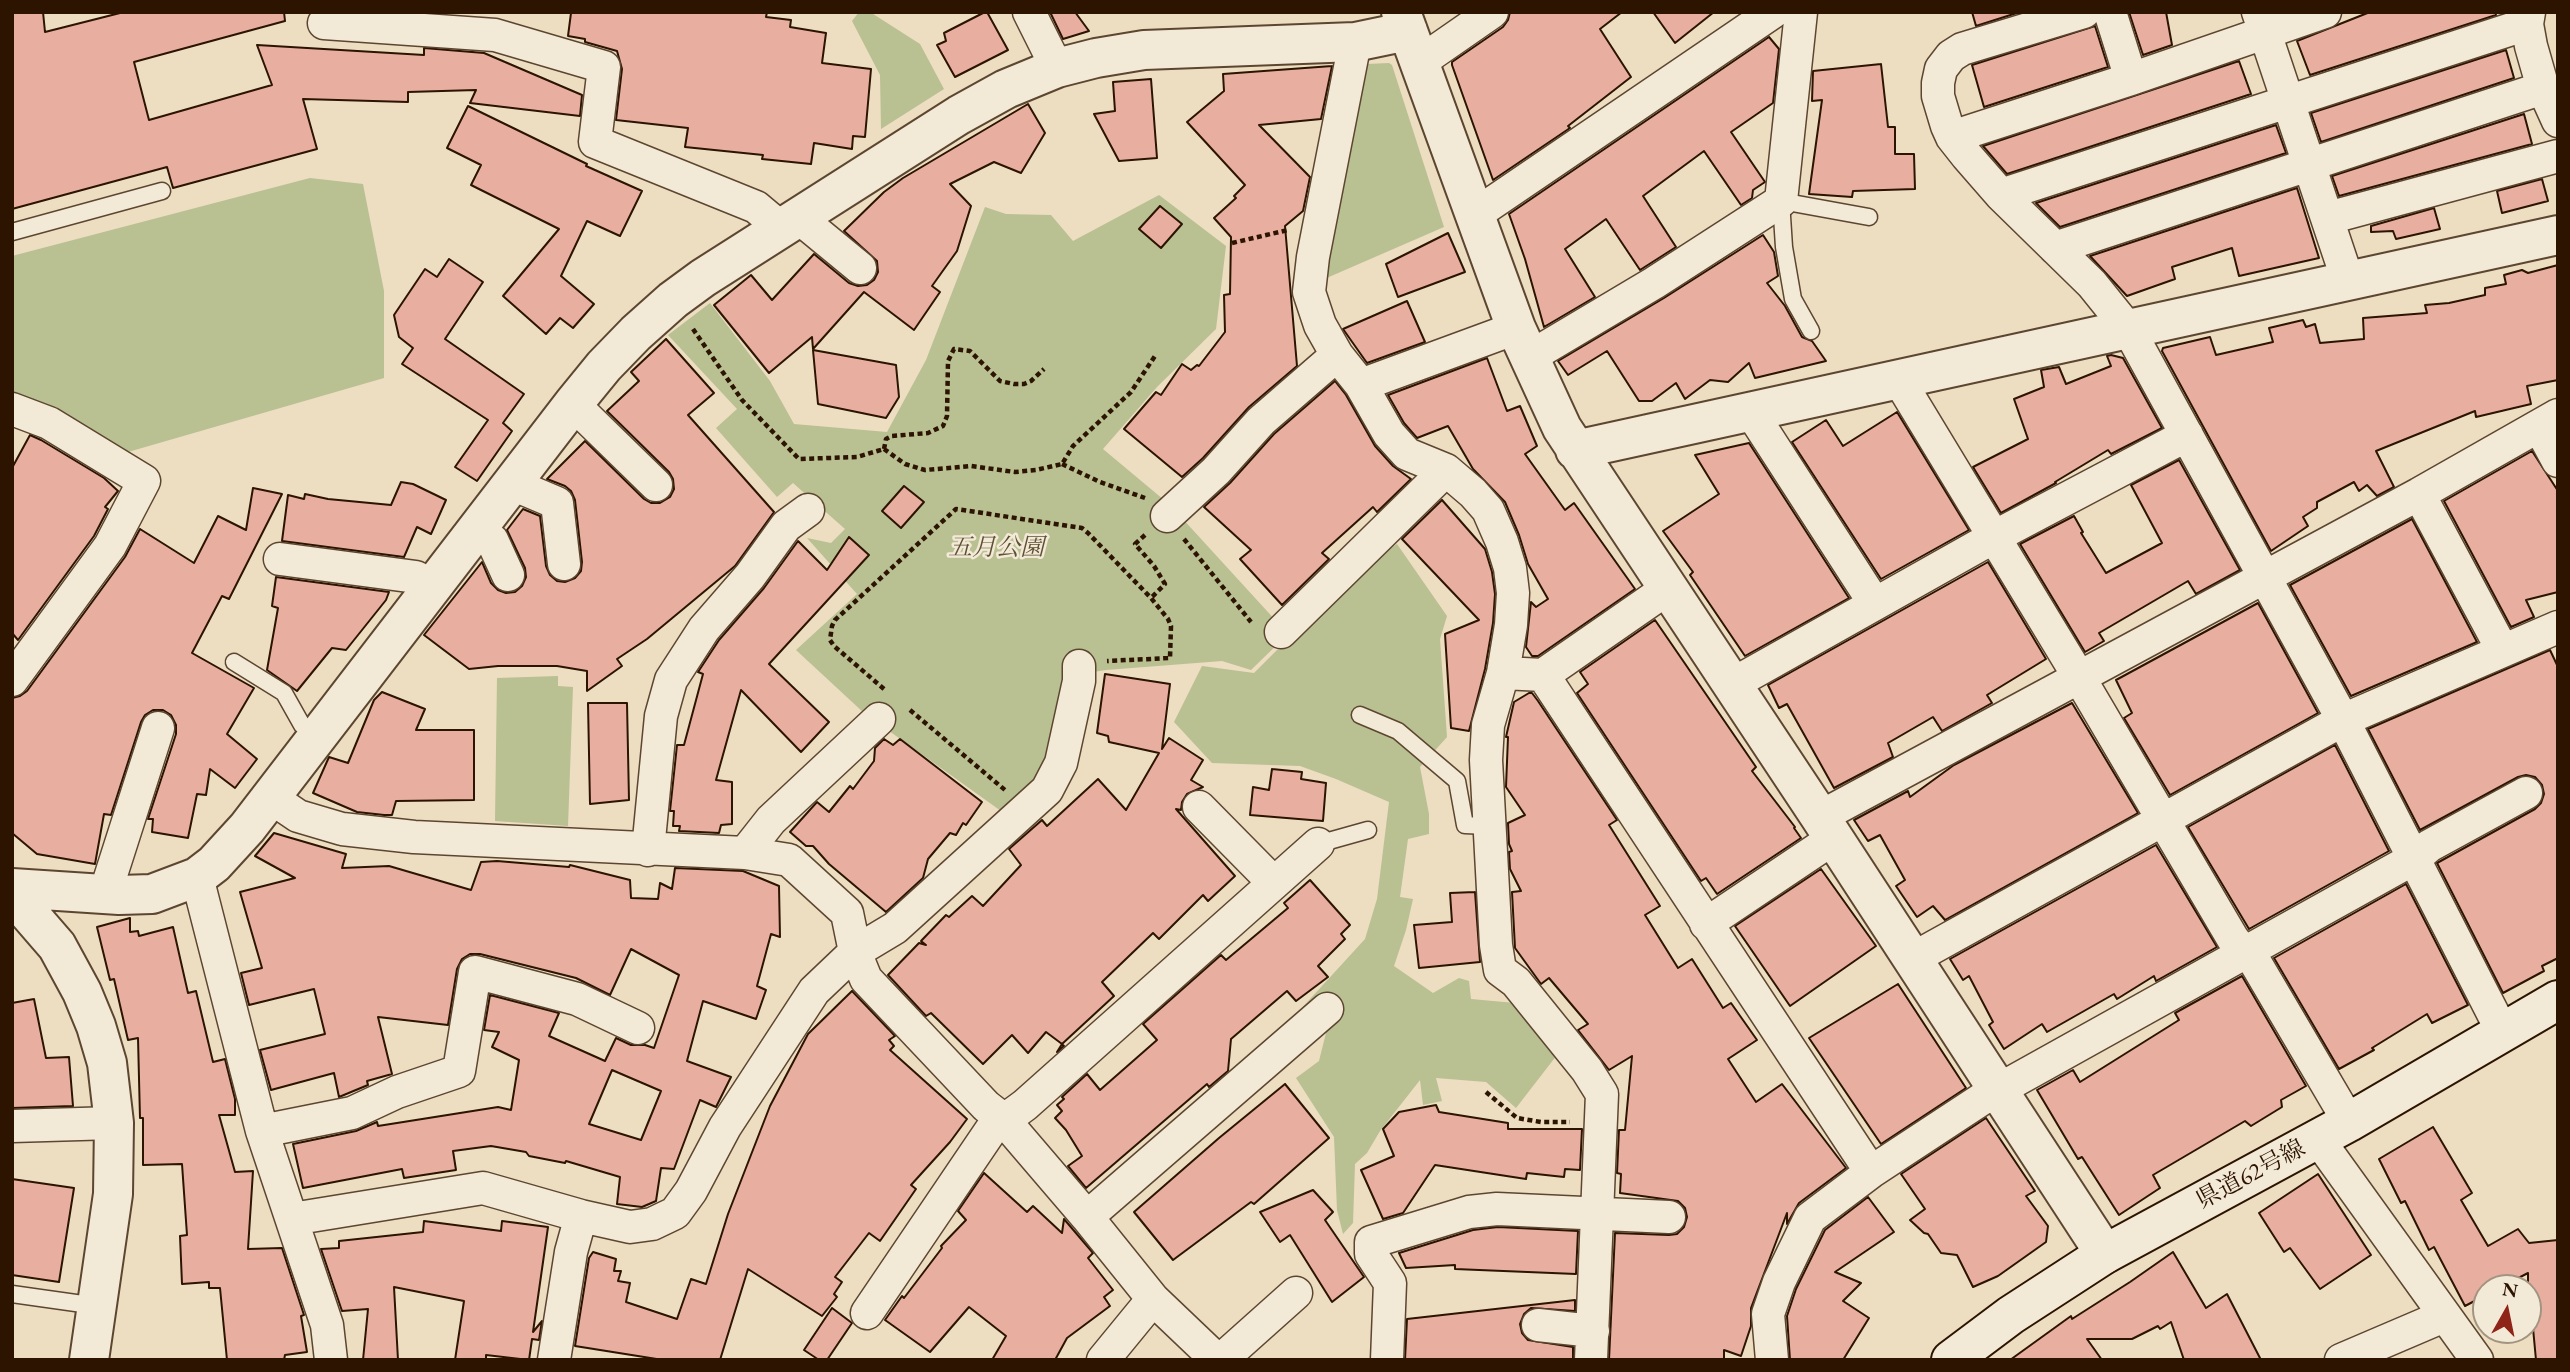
<!DOCTYPE html>
<html>
<head>
<meta charset="utf-8">
<style>
	body { margin:0 }
	#map { position:relative; width:2570px; height:1372px; overflow:hidden; background:#edddc1; font-family:"EB Garamond",serif }
	canvas { display:block }
	.frame { position:absolute; inset:0; border:14px solid #2c1400; pointer-events:none }
	.north { position:absolute; left:2472px; top:1274px; width:70px; height:70px; box-sizing:border-box; background:#f3e9d7; border:2px solid #a39481; border-radius:50%; rotate:9deg; font-size:19px; font-weight:700; line-height:28px; text-align:center; color:#2c1400 }
	.north::after { content:''; display:block; margin:auto; width:24px; height:32px; background:#8f2418; clip-path:polygon(50% 0,100% 100%,50% 72%,0 100%) }
</style>
</head>
<body>
<div id="map">
<canvas width="2570" height="1372"></canvas>
<div class="frame"></div>
<div class="north">N</div>
</div>
<script>
const g = document.querySelector('canvas').getContext('2d');
g.lineJoin = 'round';
function fill(path, color) { g.fillStyle = color; g.fill(path, 'evenodd'); }
const poly = rows => new Path2D(rows.map(r => 'M' + r).join(''));
function strokePath(path, color, width, dash) { g.strokeStyle = color; g.lineWidth = width; g.lineCap = dash ? 'butt' : 'round'; g.setLineDash(dash || []); g.stroke(path); }
function label(font, color, halo, rows, align = 'center') {
  g.font = font + ' "EB Garamond","Noto Serif JP",serif'; g.lineWidth = 5; g.setLineDash([]); g.textBaseline = 'middle'; g.strokeStyle = halo; g.fillStyle = color; for (const [text, x, y, turn = 0] of rows) {
    g.save(); g.translate(x, y); g.rotate((+turn || 0) * Math.PI / 180); g.textAlign = isNaN(turn) ? turn : align; if (halo) g.strokeText(text, 0, 0); g.fillText(text, 0, 0); g.restore();
  }
}
fill(poly([
	[859,12,870,12,920,44,944,89,881,129,880,75,852,21],
	[1389,63,1392,65,1444,227,1322,280,1362,71,1367,64],
	[310,178,363,184,384,291,384,378,128,452,65,415,12,394,12,256],
	[1159,195,1226,246,1216,329,1157,387,1103,449,1170,505,1288,634,1251,670,1222,661,1106,670,1066,676,1051,752,1034,783,1001,811,864,713,796,650,857,594,807,538,831,543,845,529,793,483,777,497,716,428,737,409,668,335,710,303,770,381,794,424,887,432,926,360,985,207,1006,214,1051,215,1073,241],
	[1397,544,1447,616,1440,639,1447,737,1420,767,1429,814,1429,834,1408,839,1400,897,1413,899,1406,930,1394,966,1433,993,1459,978,1469,981,1471,999,1515,1003,1557,1055,1516,1108,1486,1082,1436,1078,1442,1101,1423,1105,1420,1080,1380,1131,1367,1153,1355,1164,1353,1223,1343,1234,1337,1210,1334,1137,1296,1078,1319,1061,1326,1033,1300,1010,1365,939,1377,899,1389,802,1336,779,1300,766,1212,763,1174,722,1202,666,1254,673,1359,568],
	[558,676,558,686,573,687,568,826,495,821,497,678]
]), '#b9c092');
const building = poly([
	[12,12,43,12,45,32,124,12,284,12,285,21,134,62,149,120,272,85,257,45,424,55,424,48,484,53,582,95,580,116,470,103,476,90,408,92,408,102,303,99,317,149,173,188,167,167,12,209,12,12],
	[767,12,766,17,791,20,790,27,826,33,822,63,871,69,865,137,853,136,852,149,814,143,811,164,762,159,763,155,685,147,688,128,616,120,622,69,617,51,585,42,585,39,568,36,571,13,767,12],
	[985,12,987,12,1008,50,955,77,937,45,946,41,944,33,985,12],
	[1050,12,1075,12,1089,31,1063,39,1050,12],
	[1510,12,1622,12,1600,29,1631,77,1568,126,1570,128,1493,180,1452,65,1452,62,1503,27,1508,20,1510,12],
	[1653,12,1714,12,1675,43,1653,12],
	[1972,12,2020,12,1976,26,1972,12],
	[2129,12,2166,12,2172,45,2143,55,2129,12],
	[2370,12,2495,12,2496,15,2310,75,2297,41,2370,12],
	[2095,26,2108,67,1984,107,1972,65,2095,26],
	[1769,37,1779,49,1773,103,1731,132,1765,182,1753,190,1752,198,1741,205,1704,151,1643,196,1676,247,1640,270,1606,219,1565,249,1595,297,1544,327,1525,259,1509,214,1769,37],
	[2506,50,2514,78,2321,142,2311,113,2506,50],
	[2239,61,2251,94,2007,174,1983,146,2239,61],
	[1881,64,1888,127,1895,127,1895,154,1914,154,1915,189,1853,191,1852,197,1809,194,1822,100,1812,101,1813,71,1881,64],
	[1332,66,1321,119,1259,125,1310,177,1303,211,1285,226,1297,366,1249,407,1203,458,1182,477,1124,429,1156,392,1161,395,1182,364,1191,370,1197,365,1199,366,1225,332,1224,295,1230,294,1231,237,1214,218,1236,198,1234,196,1245,185,1187,122,1224,91,1223,74,1332,66],
	[1151,79,1157,158,1119,161,1094,114,1115,111,1113,82,1151,79],
	[1028,104,1045,133,1021,173,994,162,950,184,971,206,957,251,932,286,940,292,914,330,864,292,813,349,812,337,769,373,714,305,751,275,772,300,814,254,849,283,858,286,867,285,874,280,878,272,877,261,844,231,884,192,903,178,1028,104],
	[468,106,587,164,586,166,642,191,620,236,587,221,561,276,594,304,573,328,560,318,546,334,503,296,559,229,471,185,481,165,447,148,468,106],
	[2524,114,2532,144,2339,196,2332,176,2524,114],
	[2276,125,2286,153,2060,227,2036,203,2276,125],
	[2542,179,2548,201,2502,213,2497,191,2542,179],
	[2297,188,2319,258,2239,276,2232,248,2172,267,2175,279,2127,296,2090,256,2297,188],
	[1160,206,1182,224,1161,248,1139,229,1160,206],
	[2434,208,2440,229,2396,239,2393,231,2371,232,2371,226,2434,208],
	[1448,233,1465,272,1398,297,1386,264,1448,233],
	[1763,235,1774,252,1778,276,1767,283,1785,306,1802,337,1812,341,1826,361,1755,378,1749,363,1728,382,1710,380,1685,399,1676,383,1652,401,1639,401,1607,351,1568,375,1558,361,1664,298,1763,235],
	[449,259,483,282,445,339,524,394,503,423,512,431,477,481,455,467,488,420,402,364,413,348,399,337,394,315,425,269,437,277,449,259],
	[2558,265,2558,380,2527,386,2531,404,2476,417,2475,411,2376,451,2394,487,2377,496,2367,485,2359,491,2354,482,2317,502,2317,508,2303,517,2308,526,2271,551,2162,351,2163,348,2210,337,2216,355,2273,342,2269,328,2303,320,2306,327,2315,324,2320,343,2364,339,2363,318,2427,313,2425,305,2449,303,2485,295,2485,288,2506,284,2504,275,2522,270,2528,273,2558,265],
	[1407,301,1425,342,1367,363,1343,329,1407,301],
	[666,339,714,393,688,415,774,512,735,566,647,639,617,659,622,666,587,691,587,671,557,666,498,666,469,669,424,635,482,562,491,583,498,590,506,593,515,592,522,586,526,577,525,568,507,530,523,509,540,516,546,566,550,575,557,581,565,582,575,578,581,571,582,562,575,500,571,491,565,486,547,479,585,441,644,499,651,503,660,503,670,497,674,489,673,479,669,472,607,411,639,381,631,372,666,339],
	[813,350,896,365,899,397,886,418,818,404,813,350],
	[2111,355,2123,358,2162,428,2111,454,2108,450,2055,482,2056,483,2001,513,1973,467,2028,439,2014,399,2044,387,2041,370,2059,367,2066,384,2111,366,2107,356,2111,355],
	[1487,358,1507,411,1520,406,1537,446,1525,454,1565,510,1574,503,1635,589,1538,656,1532,656,1526,647,1531,602,1536,607,1548,599,1528,564,1519,535,1505,502,1473,469,1448,426,1417,438,1404,423,1388,395,1487,358],
	[1335,381,1346,395,1375,446,1393,466,1411,479,1377,512,1373,507,1322,553,1329,559,1282,605,1240,559,1251,550,1204,507,1230,483,1274,434,1335,381],
	[1897,412,1969,530,1881,579,1792,442,1826,420,1843,446,1897,412],
	[30,435,41,440,104,478,118,491,105,507,108,509,94,536,18,640,12,633,12,468,30,435],
	[1749,443,1849,598,1745,656,1690,575,1693,572,1663,531,1719,494,1695,455,1749,443],
	[2532,451,2558,491,2558,592,2526,600,2534,617,2511,627,2444,501,2532,451],
	[2179,460,2240,570,2196,594,2188,581,2099,633,2104,641,2085,652,2020,544,2074,516,2083,532,2081,533,2106,573,2162,543,2131,485,2179,460],
	[401,482,413,484,446,500,431,534,417,527,404,557,282,541,288,495,304,499,305,494,328,499,391,505,401,482],
	[904,486,924,502,901,528,882,511,904,486],
	[253,488,282,494,229,599,222,596,192,653,254,688,227,734,257,759,235,788,210,769,206,795,197,794,188,838,152,832,153,819,148,819,176,734,176,725,171,715,163,710,153,710,145,715,141,722,111,815,104,814,95,864,37,854,12,833,12,698,20,696,27,691,125,557,140,529,194,563,218,516,246,530,253,488],
	[1442,500,1485,549,1492,572,1495,594,1493,623,1485,669,1469,731,1451,728,1445,634,1479,620,1402,539,1442,500],
	[2412,519,2477,642,2351,696,2290,585,2412,519],
	[849,537,869,555,769,664,829,722,801,752,741,690,716,780,732,782,732,824,721,825,719,833,679,831,680,826,673,826,674,811,670,811,677,745,684,745,703,674,698,672,719,640,764,588,798,541,827,570,849,537],
	[1988,562,2046,659,1987,695,1992,703,1942,731,1933,717,1888,743,1893,757,1834,788,1787,704,1779,708,1768,685,1988,562],
	[276,577,389,592,386,600,346,650,332,648,297,691,267,670,278,608,272,606,276,577],
	[2258,603,2318,713,2170,795,2124,718,2132,713,2116,680,2258,603],
	[1655,620,1756,767,1752,771,1795,827,1794,828,1801,838,1717,894,1706,878,1701,881,1577,693,1588,684,1580,672,1655,620],
	[2550,650,2558,667,2558,958,2542,966,2544,971,2503,993,2437,863,2535,809,2541,803,2544,794,2542,785,2535,777,2526,775,2518,777,2420,830,2368,729,2550,650],
	[1105,674,1170,684,1162,749,1169,738,1203,760,1191,780,1203,787,1187,794,1182,802,1181,810,1176,809,1235,876,1208,901,1203,895,1159,939,1153,933,1102,982,1114,996,1062,1044,1064,1046,1057,1052,1062,1044,1046,1032,1028,1053,1012,1035,983,1064,931,1013,926,1016,888,975,919,943,926,945,921,941,946,915,949,917,972,896,983,906,1021,865,1009,849,1042,820,1047,826,1098,779,1126,810,1159,753,1109,742,1108,736,1097,733,1105,674],
	[382,692,425,709,416,730,474,730,474,800,396,801,392,815,384,815,357,812,313,793,329,757,348,763,374,700,382,692],
	[1529,693,1532,693,1538,701,1617,820,1609,825,1660,906,1645,915,1678,968,1692,959,1723,1008,1731,1003,1757,1040,1728,1059,1756,1102,1782,1084,1846,1168,1799,1203,1787,1224,1787,1213,1751,1308,1751,1326,1741,1356,1724,1350,1724,1360,1609,1360,1615,1233,1669,1235,1677,1234,1684,1227,1687,1217,1685,1208,1678,1201,1620,1193,1621,1174,1617,1173,1619,1130,1625,1130,1632,1056,1609,1070,1578,1030,1588,1024,1549,978,1541,984,1515,948,1512,892,1521,891,1510,869,1509,852,1512,851,1509,844,1508,823,1525,815,1506,787,1508,737,1506,737,1514,702,1529,693],
	[588,703,627,703,629,800,590,804,588,703],
	[2072,703,2138,813,1945,920,1933,906,1917,917,1896,886,1905,880,1880,835,1868,841,1854,820,1908,791,1910,797,1954,765,2072,703],
	[884,739,893,745,900,739,982,802,966,825,963,823,956,835,950,833,928,859,923,878,886,912,829,864,813,846,806,846,790,832,817,802,829,812,850,786,853,789,874,761,875,748,884,739],
	[2335,745,2389,851,2249,929,2188,827,2335,745],
	[1272,769,1302,772,1301,779,1326,783,1323,821,1250,815,1253,787,1269,790,1272,769],
	[274,833,346,854,342,868,389,866,471,890,481,862,497,861,569,867,570,865,630,880,631,898,658,899,660,883,672,889,675,868,743,871,779,886,780,937,771,934,757,986,766,990,756,1019,703,1001,687,1061,731,1077,716,1107,700,1100,674,1169,661,1168,656,1201,642,1207,617,1204,620,1177,566,1161,565,1163,529,1156,526,1152,491,1146,453,1151,456,1170,404,1178,402,1169,303,1188,293,1144,356,1131,377,1122,378,1126,498,1107,511,1110,519,1060,492,1047,499,1032,484,1030,490,995,559,1013,549,1036,605,1061,616,1038,631,1045,645,1045,654,1048,679,975,631,949,610,995,576,978,480,954,470,954,462,959,457,969,448,1025,378,1017,392,1074,367,1081,368,1085,339,1097,334,1073,271,1090,260,1050,325,1034,314,989,249,1005,241,973,262,968,240,892,295,878,255,856,274,833],
	[612,1070,661,1091,641,1140,589,1124,612,1070],
	[2156,845,2217,947,2156,981,2154,976,2117,999,2114,994,2047,1032,2042,1024,2004,1049,1989,1025,1993,1022,1969,976,1963,980,1950,959,2156,845],
	[1821,869,1876,946,1790,1006,1735,926,1821,869],
	[1310,880,1350,925,1341,934,1345,939,1318,966,1328,977,1296,1001,1287,991,1231,1039,1228,1071,1209,1087,1207,1084,1086,1188,1068,1166,1082,1156,1066,1130,1055,1118,1062,1111,1057,1105,1064,1099,1062,1097,1087,1074,1100,1090,1157,1040,1143,1024,1221,955,1226,960,1288,908,1284,903,1310,880],
	[2406,884,2468,1005,2432,1023,2427,1014,2372,1048,2374,1050,2339,1069,2274,958,2406,884],
	[1475,892,1480,962,1419,968,1414,925,1452,922,1450,893,1475,892],
	[130,918,130,932,138,931,139,936,173,927,188,993,196,991,213,1062,225,1059,235,1099,235,1115,219,1115,235,1172,253,1171,248,1249,282,1248,304,1315,301,1316,307,1352,285,1355,284,1360,227,1360,220,1288,209,1288,209,1282,182,1284,180,1236,187,1235,182,1164,143,1165,143,1118,140,1118,138,1038,128,1040,114,979,110,980,97,927,130,918],
	[2242,976,2306,1086,2281,1100,2282,1107,2251,1126,2245,1121,2153,1175,2160,1188,2119,1215,2082,1157,2078,1159,2037,1090,2073,1070,2080,1082,2179,1020,2175,1013,2242,976],
	[1898,984,1966,1088,1881,1144,1809,1038,1898,984],
	[852,991,895,1036,889,1040,894,1046,890,1050,967,1119,950,1142,911,1185,916,1189,880,1241,869,1233,835,1277,842,1282,834,1294,837,1297,822,1316,748,1269,720,1360,663,1360,575,1346,589,1258,593,1252,616,1259,614,1271,621,1271,618,1281,630,1283,626,1302,677,1319,691,1279,706,1284,728,1214,770,1106,808,1034,852,991],
	[34,999,46,1058,69,1057,73,1106,12,1108,12,1003,34,999],
	[1285,1084,1329,1138,1254,1204,1251,1202,1173,1260,1134,1212,1219,1138,1285,1084],
	[1436,1105,1439,1112,1508,1123,1508,1129,1582,1129,1580,1170,1565,1169,1564,1177,1527,1173,1526,1179,1435,1165,1403,1213,1383,1219,1361,1170,1394,1156,1383,1129,1399,1112,1436,1105],
	[1986,1118,2035,1191,2026,1196,2048,1226,2046,1242,1998,1276,1973,1287,1957,1255,1941,1253,1928,1234,1924,1233,1910,1220,1925,1209,1901,1174,1986,1118],
	[2433,1127,2472,1193,2461,1200,2488,1246,2518,1229,2529,1243,2558,1240,2558,1360,2536,1360,2530,1296,2528,1297,2528,1273,2499,1288,2486,1288,2486,1295,2465,1306,2434,1247,2429,1250,2405,1201,2401,1203,2379,1159,2433,1127],
	[984,1173,1027,1212,1033,1206,1062,1233,1064,1219,1093,1253,1088,1258,1113,1290,1104,1297,1110,1306,1067,1338,1055,1360,992,1360,1006,1336,969,1307,930,1352,885,1320,902,1296,904,1298,942,1248,941,1246,966,1220,958,1211,984,1173],
	[2318,1174,2371,1255,2320,1289,2290,1248,2284,1252,2259,1213,2318,1174],
	[12,1179,74,1188,59,1282,12,1275,12,1179],
	[1313,1190,1333,1212,1325,1220,1364,1277,1332,1302,1290,1235,1280,1242,1260,1212,1313,1190],
	[1868,1197,1894,1232,1835,1272,1861,1283,1843,1301,1869,1318,1843,1360,1790,1360,1787,1316,1796,1289,1825,1230,1868,1197],
	[424,1221,501,1231,502,1221,548,1227,533,1332,542,1321,539,1340,532,1339,529,1360,486,1355,486,1360,455,1360,464,1301,394,1287,398,1360,363,1360,368,1309,342,1311,321,1249,339,1248,339,1241,423,1232,424,1221],
	[1498,1227,1578,1231,1576,1274,1455,1269,1455,1265,1406,1268,1399,1253,1473,1230,1498,1227],
	[2173,1252,2206,1308,2227,1294,2261,1360,2184,1360,2171,1322,2160,1329,2158,1326,2132,1339,2087,1339,2102,1360,2010,1360,2071,1316,2072,1319,2130,1282,2173,1252],
	[1575,1300,1575,1311,1531,1308,1524,1314,1520,1324,1522,1333,1528,1340,1573,1347,1573,1360,1405,1360,1407,1319,1575,1300],
	[832,1308,852,1323,827,1360,819,1360,804,1350,832,1308]
]);
fill(building, '#e8afa1');
strokePath(building, '#2c1400', 2);
const service = poly([
	[12,232,162,191],
	[1811,331,1793,299,1784,247,1781,201,1869,217],
	[234,662,284,693,302,725,315,736],
	[1360,715,1398,731,1457,781,1465,825,1489,826],
	[1318,844,1368,830],
	[12,1294,97,1306]
]);
const minor = poly([
	[1029,12,1057,68],
	[2084,12,1962,49,1951,56,1941,69,1938,83,1938,96,1947,126,1952,137,1967,156,2001,195,2092,284,2129,330,2343,720,2502,1031],
	[2110,12,2131,79],
	[2258,12,2348,281],
	[2529,12,2527,24,2531,46,2543,88,2558,121],
	[324,23,495,35,604,67,595,142,756,207,781,228],
	[1355,42,1313,257,1309,292,1320,325,1337,355,1361,385,1389,434,1407,454,1446,470,1473,493,1488,510,1502,542,1510,568,1513,593,1511,625,1503,673,1488,725,1486,760,1496,945,1500,970,1516,982,1587,1070,1602,1094,1591,1360],
	[1420,62,1492,12],
	[1952,137,2131,79,2325,12],
	[2001,195,2527,24],
	[1476,214,1773,12],
	[798,217,860,268],
	[2328,218,2558,156],
	[2055,248,2543,88],
	[1528,358,1654,283,1781,201,1801,12],
	[1899,380,2079,677,2233,939,2243,952,2255,962,2349,1122],
	[1361,385,1516,328],
	[573,404,656,485],
	[12,409,49,423,144,481,110,546,12,680],
	[1751,412,1875,604],
	[2539,426,2558,461],
	[512,484,557,503,564,564],
	[2419,494,2503,651],
	[1167,516,1216,471,1261,421,1337,355],
	[477,530,492,540,508,575],
	[280,559,416,577,432,588],
	[1281,632,1446,470],
	[1503,673,1543,675,1551,687,1871,1172],
	[1543,675,1667,589],
	[1731,685,1994,537,2187,435],
	[270,797,298,816,342,829,414,837,745,853,789,860,847,913,855,952,866,979,986,1106,1004,1120,1087,1217,1153,1299,1217,1360],
	[1199,807,1273,882],
	[1820,817,2419,494,2558,415],
	[648,850,661,716,671,680,704,629,750,576,786,526,808,510],
	[745,853,771,820,879,719],
	[197,877,262,1131,327,1325,331,1360],
	[107,895,110,878,158,728],
	[1706,924,1834,838],
	[1912,959,2343,720,2558,627],
	[12,1126,114,1123],
	[262,1131,352,1113,397,1092,459,1071,475,972,577,999,638,1028],
	[2318,1139,2477,1360],
	[1087,1217,1327,1009],
	[292,1219,483,1188,581,1216,630,1227,652,1224,675,1213,691,1191,725,1127,814,991,855,952,895,928,1047,790,1061,763,1079,681,1079,666],
	[867,1313,991,1130,1025,1105,1318,844],
	[1538,1325,1593,1331],
	[554,1360,571,1252,581,1216],
	[1103,1360,1153,1299],
	[1221,1360,1296,1293],
	[1387,1360,1390,1283,1371,1254,1371,1242,1469,1212,1497,1209,1669,1217],
	[1772,1360,1768,1314,1779,1282,1810,1218,1871,1172,1982,1099,2415,858,2429,846,2526,793],
	[2341,1360,2444,1316]
]);
const tertiary = poly([
	[1401,12,1516,328,1562,428,1820,817,2105,1254],
	[1575,450,2558,235],
	[12,888,119,895,152,894,197,877,214,864,247,828,573,404,604,366,636,333,673,300,703,278,959,115,1006,89,1057,68,1096,58,1144,50,1355,42,1408,31],
	[12,894,57,946,82,992,96,1026,107,1063,114,1123,113,1194,89,1360]
]);
const secondary = poly([
	[1951,1360,2011,1315,2105,1254,2349,1122,2558,1000]
]);
strokePath(service, '#5c4630', 19);
strokePath(minor, '#5c4630', 35);
strokePath(tertiary, '#5c4630', 42);
strokePath(secondary, '#2c1400', 42);
strokePath(poly([
	[1232,243,1288,230],
	[693,329,742,400,799,459,857,457,884,449],
	[884,449,905,464,925,470,971,466,1015,472,1036,470,1062,464,1073,446,1131,392,1155,356],
	[884,449,886,439,892,436,928,433,943,426,947,416,948,361,954,349,970,351,1000,381,1014,384,1024,384,1031,381,1044,369],
	[1062,464,1100,482,1145,498],
	[1145,535,1135,544,1154,566,1165,584,1151,598],
	[1184,539,1251,622],
	[884,689,834,646,830,640,832,626,835,620,956,509,1082,528,1088,533,1151,598,1168,619,1171,626,1170,658,1107,661],
	[910,710,1005,790],
	[1486,1092,1517,1118,1541,1122,1570,1122]
]), '#2c1400', 4.5, [5, 3.5]);
strokePath(service, '#f3e9d7', 16);
strokePath(minor, '#f3e9d7', 32);
strokePath(tertiary, '#f3e9d7', 38);
strokePath(secondary, '#f3e9d7', 38);
label('italic 24px', '#5d5033', '#f3e9d7', [
	["五月公園",996,548]
]);
label('24px', '#2c1400', '#f3e9d7', [
	["県道62号線",2251,1175,-28]
]);
</script>
</body>
</html>
